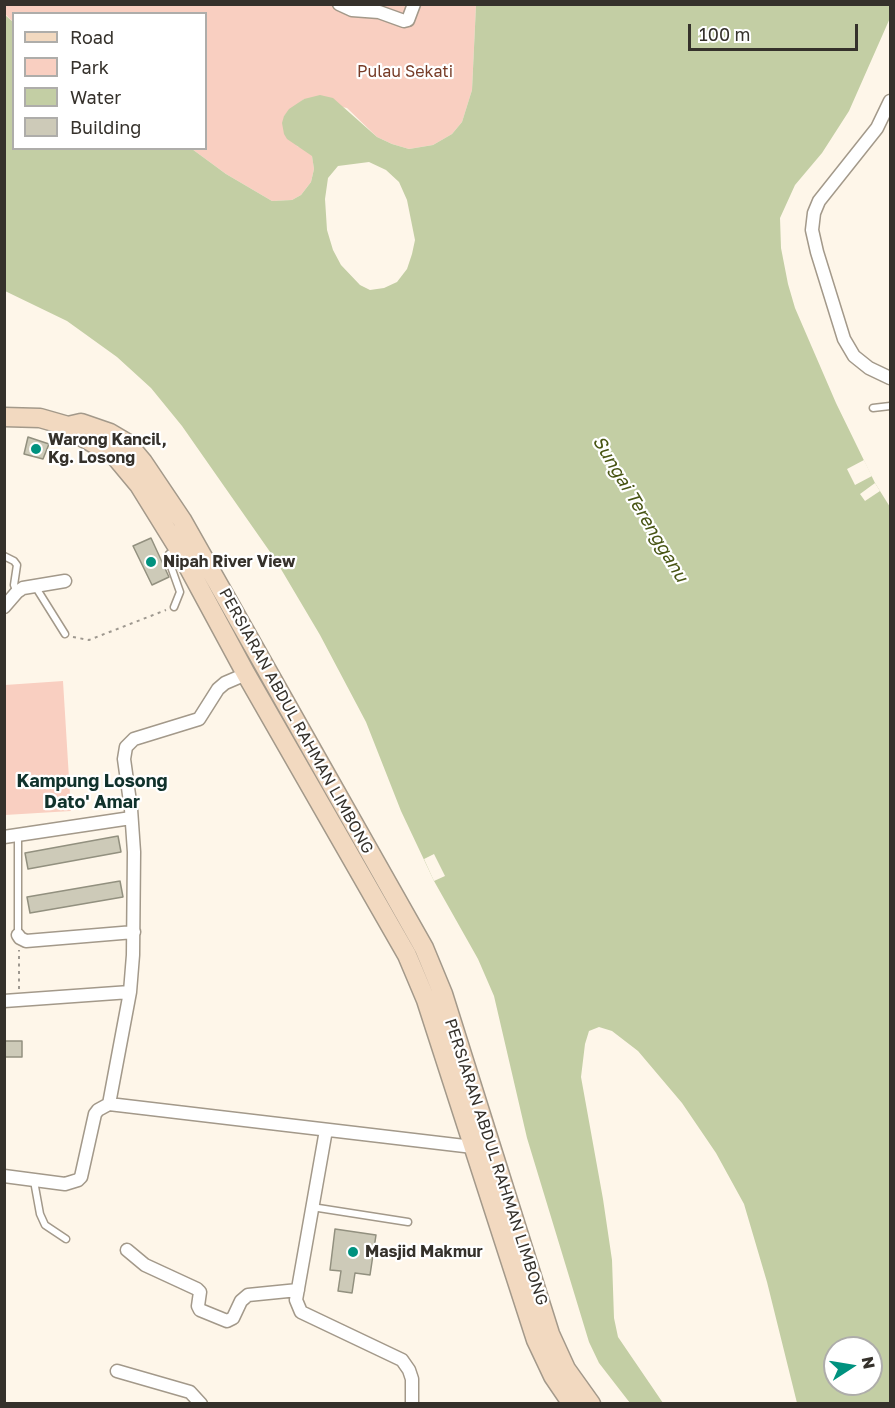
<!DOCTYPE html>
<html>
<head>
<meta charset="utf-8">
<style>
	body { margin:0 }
	#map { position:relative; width:895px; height:1408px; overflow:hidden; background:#fef6e9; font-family:"Golos Text",sans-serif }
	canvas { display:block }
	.frame { position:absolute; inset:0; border:6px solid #35312b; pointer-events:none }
	.legend { position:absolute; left:12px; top:12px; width:195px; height:138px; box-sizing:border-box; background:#fff; border:2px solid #aeadaa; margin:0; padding:8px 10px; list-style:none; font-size:18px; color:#35312b }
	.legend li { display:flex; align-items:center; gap:12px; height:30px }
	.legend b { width:30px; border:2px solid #aeadaa }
	.north { position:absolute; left:823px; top:1336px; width:60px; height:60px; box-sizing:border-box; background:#fff; border:2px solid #aeadaa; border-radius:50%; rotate:78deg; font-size:16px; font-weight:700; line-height:24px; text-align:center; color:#35312b }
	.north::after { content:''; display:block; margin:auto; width:21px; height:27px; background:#00927f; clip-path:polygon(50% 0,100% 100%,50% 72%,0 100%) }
	.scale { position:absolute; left:688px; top:24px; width:170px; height:27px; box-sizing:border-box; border:3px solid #35312b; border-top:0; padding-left:8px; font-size:18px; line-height:21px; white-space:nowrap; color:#35312b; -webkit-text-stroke:4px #fff; paint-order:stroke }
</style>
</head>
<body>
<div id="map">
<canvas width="895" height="1408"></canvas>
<div class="frame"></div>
<ul class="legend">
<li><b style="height:8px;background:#f2d9c0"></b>Road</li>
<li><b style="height:16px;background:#f9cfc1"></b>Park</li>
<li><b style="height:16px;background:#c3cea4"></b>Water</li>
<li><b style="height:16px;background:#cdcab8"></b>Building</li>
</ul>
<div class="north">N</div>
<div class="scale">100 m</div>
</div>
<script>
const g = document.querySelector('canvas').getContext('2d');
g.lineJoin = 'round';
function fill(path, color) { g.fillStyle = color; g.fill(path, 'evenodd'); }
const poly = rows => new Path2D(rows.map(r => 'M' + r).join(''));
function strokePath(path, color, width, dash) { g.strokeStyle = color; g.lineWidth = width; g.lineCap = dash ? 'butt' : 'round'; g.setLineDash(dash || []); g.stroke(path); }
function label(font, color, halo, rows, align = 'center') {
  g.font = font + ' "Golos Text",sans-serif'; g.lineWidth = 4.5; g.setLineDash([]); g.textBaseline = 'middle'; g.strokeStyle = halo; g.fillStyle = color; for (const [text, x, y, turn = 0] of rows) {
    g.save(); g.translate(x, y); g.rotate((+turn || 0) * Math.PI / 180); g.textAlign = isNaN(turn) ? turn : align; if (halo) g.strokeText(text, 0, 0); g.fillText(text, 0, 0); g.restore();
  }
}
fill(poly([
	[5,4,476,5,472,90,462,122,452,134,433,145,409,149,392,144,377,137,347,108,304,99,284,116,297,146,307,150,312,155,314,169,311,182,301,195,292,200,272,201,226,174,192,149,206,148,206,14,14,14,13,22,5,14],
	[63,681,71,811,5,815,5,685]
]), '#f9cfc1');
fill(poly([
	[476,5,890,5,890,18,849,111,822,153,795,185,780,218,781,248,788,284,795,308,836,403,875,483,890,507,890,1403,797,1403,767,1282,744,1204,716,1153,682,1103,638,1051,612,1031,599,1027,589,1031,585,1044,581,1077,603,1199,612,1260,614,1318,618,1337,663,1403,630,1403,599,1363,589,1342,527,1138,494,996,478,959,434,881,401,811,366,722,320,635,275,559,182,426,151,388,117,357,67,321,5,291,4,14,13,22,14,148,192,149,226,174,272,201,292,200,301,195,311,182,314,169,312,156,287,139,284,134,282,123,284,116,289,109,304,99,320,95,333,98,377,137,392,144,409,149,433,145,452,134,462,122,472,90],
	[369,162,386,170,399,182,407,200,415,240,412,254,407,269,397,282,384,288,370,290,360,285,341,265,333,250,327,230,325,199,328,178,338,166],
	[835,1348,871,1348,871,1384,835,1384]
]), '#c3cea4');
fill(poly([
	[864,460,872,476,855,485,847,469],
	[875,483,880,491,865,501,860,494],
	[434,854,445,876,434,881,424,859]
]), '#fef6e9');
const building = poly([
	[28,437,49,444,43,459,24,454,28,437],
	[151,538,169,577,152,585,133,546,151,538],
	[118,836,121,852,28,869,25,853,118,836],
	[120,881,123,897,30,913,27,897,120,881],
	[4,1041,22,1041,22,1057,4,1057,4,1041],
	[335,1229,376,1235,370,1275,355,1273,352,1293,338,1291,341,1271,330,1270,335,1229]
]);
fill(building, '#cdcab8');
strokePath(building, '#92907f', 1.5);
const lane = poly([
	[873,408,890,406],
	[4,556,14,561,17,565,14,585,17,592],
	[35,586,65,634],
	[174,607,180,592,169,561,169,554,175,550],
	[18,835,18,935],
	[34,1181,40,1214,45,1225,66,1239],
	[312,1207,408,1222]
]);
const street = poly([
	[339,4,352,10,379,12,404,21,408,20,414,4],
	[890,101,877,128,819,201,814,213,812,230,817,252,844,339,854,356,869,368,890,378],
	[4,607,17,592,23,588,65,581],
	[4,837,131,818],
	[18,935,20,938,26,941,134,932],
	[4,1001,130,992],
	[109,1104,130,992,133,955,134,852,131,809,124,759,126,747,134,739,199,719,218,689,225,683,246,674],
	[326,1130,296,1300,301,1312,402,1360,409,1370,412,1379,412,1404],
	[4,1176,65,1184,78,1180,81,1177,95,1114,98,1110,109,1104,473,1147,477,1145],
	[127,1250,145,1265,197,1289,200,1292,198,1306,200,1310,227,1321,233,1318,241,1301,248,1295,298,1290],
	[117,1371,190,1392,201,1404]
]);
const secondary = poly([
	[4,417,40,418,68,426,81,423,110,433,127,443,143,462,182,520,424,948,443,994,550,1334,566,1369,591,1404],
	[68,426,77,434,114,455,139,485,178,548,246,674,407,955,426,1000,536,1340,553,1376,572,1404]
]);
strokePath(lane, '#a3998a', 9);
strokePath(street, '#a3998a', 15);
strokePath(secondary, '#a3998a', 21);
strokePath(poly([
	[73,637,89,640,166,610],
	[19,989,19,950]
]), '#9e988f', 2, [3, 4.5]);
strokePath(lane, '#fff', 6);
strokePath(street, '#fff', 12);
strokePath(secondary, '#f2d9c0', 18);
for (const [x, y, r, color] of [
	[36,449,6,"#00927f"],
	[151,562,6,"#00927f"],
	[353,1252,6,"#00927f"]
]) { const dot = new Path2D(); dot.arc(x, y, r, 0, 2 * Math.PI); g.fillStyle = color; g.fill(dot); strokePath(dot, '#fff', 2); }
label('16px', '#773c27', '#fff', [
	["Pulau Sekati",405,72]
]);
label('bold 16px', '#35312b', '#fff', [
	["Warong Kancil,",48,440],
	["Kg. Losong",48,458],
	["Nipah River View",163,562],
	["Masjid Makmur",365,1252]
], 'left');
label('16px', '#35312b', '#fff', [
	["PERSIARAN ABDUL RAHMAN LIMBONG",296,721,61],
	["PERSIARAN ABDUL RAHMAN LIMBONG",496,1162,72]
]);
label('italic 18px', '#485514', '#fff', [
	["Sungai Terengganu",640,509,59]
]);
label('bold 18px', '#11322c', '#fff', [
	["Kampung Losong",92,781],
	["Dato' Amar",92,802]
]);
</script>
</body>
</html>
